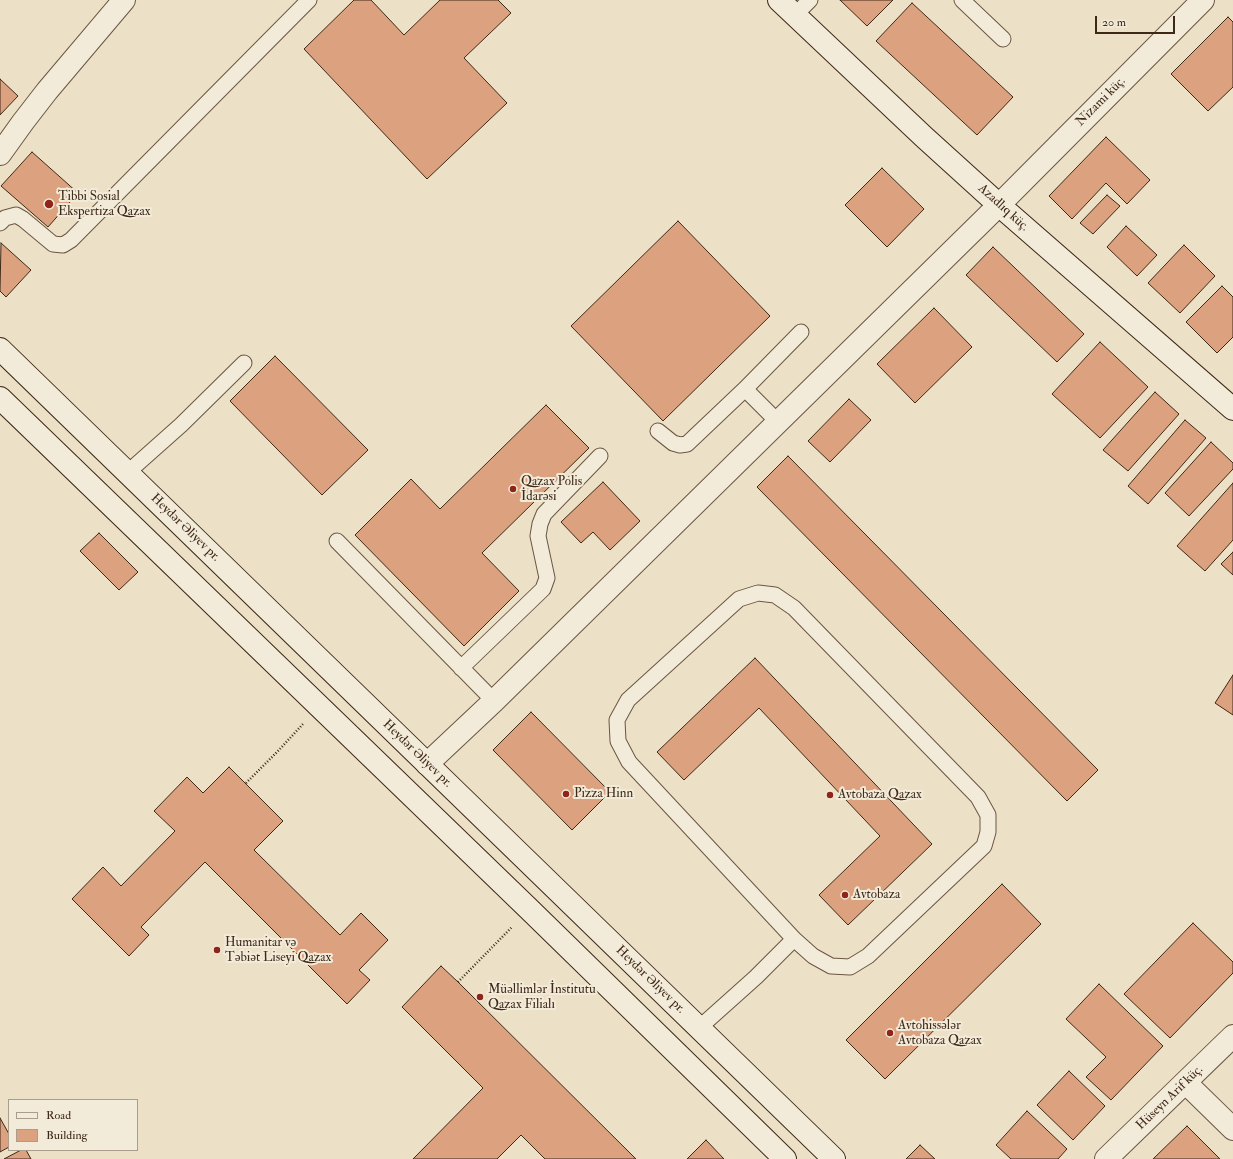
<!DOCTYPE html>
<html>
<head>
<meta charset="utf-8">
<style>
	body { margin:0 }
	#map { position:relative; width:1233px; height:1159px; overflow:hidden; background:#ece0c6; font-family:"IM FELL Double Pica",serif }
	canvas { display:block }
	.legend { position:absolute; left:8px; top:1099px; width:130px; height:52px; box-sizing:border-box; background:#f3ebda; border:1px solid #ab9d8c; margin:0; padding:5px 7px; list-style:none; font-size:12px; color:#3e2816 }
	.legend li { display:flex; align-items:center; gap:8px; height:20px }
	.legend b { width:20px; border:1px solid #ab9d8c }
	.scale { position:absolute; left:1095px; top:16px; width:80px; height:18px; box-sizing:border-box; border:2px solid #3e2816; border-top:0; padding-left:5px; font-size:12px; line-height:14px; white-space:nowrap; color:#3e2816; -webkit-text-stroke:3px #f3ebda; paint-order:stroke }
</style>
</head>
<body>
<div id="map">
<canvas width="1233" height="1159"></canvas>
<ul class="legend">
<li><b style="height:5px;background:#f3ebda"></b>Road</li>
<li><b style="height:11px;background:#dca17e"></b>Building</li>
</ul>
<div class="scale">20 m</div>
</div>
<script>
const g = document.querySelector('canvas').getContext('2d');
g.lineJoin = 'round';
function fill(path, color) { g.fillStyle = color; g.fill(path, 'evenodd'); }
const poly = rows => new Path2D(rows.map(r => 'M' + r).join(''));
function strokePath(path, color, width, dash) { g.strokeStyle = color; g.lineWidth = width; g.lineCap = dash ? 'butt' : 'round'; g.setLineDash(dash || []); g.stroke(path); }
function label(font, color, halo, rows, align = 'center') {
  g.font = font + ' "IM FELL Double Pica",serif'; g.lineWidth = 4; g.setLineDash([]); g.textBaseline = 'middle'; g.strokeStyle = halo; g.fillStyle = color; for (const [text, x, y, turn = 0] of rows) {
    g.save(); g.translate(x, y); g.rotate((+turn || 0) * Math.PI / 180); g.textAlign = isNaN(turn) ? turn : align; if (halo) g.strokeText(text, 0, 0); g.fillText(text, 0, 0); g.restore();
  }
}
const building = poly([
	[354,0,371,0,404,35,440,0,498,0,511,13,464,58,507,103,427,179,304,49,354,0],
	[840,0,893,0,867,26,840,0],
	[912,3,1013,97,977,135,876,41,912,3],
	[1228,17,1233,22,1233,87,1208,111,1171,74,1228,17],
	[0,79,18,96,0,115,0,79],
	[1106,137,1150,180,1127,204,1106,183,1072,219,1049,196,1106,137],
	[32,152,78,193,48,227,1,186,32,152],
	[882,168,924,209,887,247,845,205,882,168],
	[1107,195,1120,206,1093,234,1080,223,1107,195],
	[678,221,770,316,663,421,571,326,678,221],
	[1126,226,1157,255,1137,276,1107,247,1126,226],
	[1,243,31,270,6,297,0,291,1,243],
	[1184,245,1215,276,1180,313,1148,283,1184,245],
	[993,247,1084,334,1057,362,966,275,993,247],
	[1222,286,1233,297,1233,337,1217,353,1186,322,1222,286],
	[934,308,972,347,915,403,877,364,934,308],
	[1100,342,1148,387,1100,438,1052,394,1100,342],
	[275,356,368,450,322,495,230,401,275,356],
	[1155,392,1179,414,1128,471,1103,450,1155,392],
	[849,399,871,420,830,462,808,441,849,399],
	[546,405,589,448,482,553,519,591,464,646,355,535,411,479,440,509,546,405],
	[1185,420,1206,438,1148,504,1128,486,1185,420],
	[1211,442,1233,463,1233,469,1189,516,1165,493,1211,442],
	[788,456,1098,770,1067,801,757,487,788,456],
	[603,482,640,521,610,550,593,532,581,543,561,522,603,482],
	[1233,483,1233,540,1205,571,1177,546,1233,483],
	[99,533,138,572,119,590,80,551,99,533],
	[1233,552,1233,575,1221,564,1233,552],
	[755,658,932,844,848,925,819,895,880,836,759,708,684,780,657,752,755,658],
	[1233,675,1233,715,1215,703,1233,675],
	[531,712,610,792,572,830,493,750,531,712],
	[229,767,283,821,254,850,340,935,361,913,388,940,359,970,370,980,347,1004,205,862,141,927,149,935,129,956,72,899,103,867,121,886,175,831,154,811,187,777,203,793,229,767],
	[1002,884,1041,924,885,1079,846,1040,1002,884],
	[1193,923,1233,962,1233,973,1170,1038,1124,994,1193,923],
	[441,966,458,982,636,1159,545,1159,521,1135,497,1159,413,1159,483,1088,402,1007,441,966],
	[1099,984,1163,1046,1111,1100,1086,1077,1106,1057,1066,1019,1099,984],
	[1069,1071,1105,1106,1073,1140,1037,1105,1069,1071],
	[1027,1111,1067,1149,1058,1159,1011,1159,996,1145,1027,1111],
	[0,1118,9,1134,9,1147,0,1152,0,1118],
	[1187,1126,1220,1159,1153,1159,1187,1126],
	[706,1140,724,1159,687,1159,706,1140],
	[920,1145,935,1159,906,1159,920,1145],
	[21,1150,26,1150,31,1159,4,1159,21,1150]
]);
fill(building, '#dca17e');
strokePath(building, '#3e2816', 1);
const lane = poly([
	[962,0,1003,39],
	[795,15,810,0],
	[0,223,5,218,16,215,23,219,53,244,63,245,71,240,309,0],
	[745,389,778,422],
	[658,431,673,443,680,445,687,444,745,389,801,332],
	[127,473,181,425,244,363],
	[337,541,494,701],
	[461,668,543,589,547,578,538,536,540,524,544,514,600,456],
	[699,1028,756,977,794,939,629,762,618,741,617,720,628,700,739,599,758,593,775,595,794,608,978,797,988,815,988,832,984,846,868,956,850,967,831,966,813,956,794,939]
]);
const street = poly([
	[0,154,23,122,47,91,124,0],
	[427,764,494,701,999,205,1203,0],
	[1186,1083,1233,1129],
	[1106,1159,1233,1036]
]);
const secondary = poly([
	[779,0,924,137,999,205,1233,409],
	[0,349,834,1159],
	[0,398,529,909,785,1159]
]);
strokePath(lane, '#6a5642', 17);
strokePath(street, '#6a5642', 24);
strokePath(secondary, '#3e2816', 24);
strokePath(poly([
	[246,783,279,750,303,724],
	[458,982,512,927]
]), '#3e2816', 2.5, [1, 2]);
strokePath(lane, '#f3ebda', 15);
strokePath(street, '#f3ebda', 22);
strokePath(secondary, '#f3ebda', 22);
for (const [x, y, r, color] of [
	[49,204,5,"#8f2418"],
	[513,489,4,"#8f2418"],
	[566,794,4,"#8f2418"],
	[830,795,4,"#8f2418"],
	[845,895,4,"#8f2418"],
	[217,950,4,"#8f2418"],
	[480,997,4,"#8f2418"],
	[890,1033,4,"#8f2418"]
]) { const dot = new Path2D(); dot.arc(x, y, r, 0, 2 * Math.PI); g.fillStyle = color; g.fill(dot); strokePath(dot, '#f3ebda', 1.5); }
label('13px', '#3e2816', '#f3ebda', [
	["Nizami küç.",1101,102,-45],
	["Azadlıq küç.",1003,208,42],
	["Heydər Əliyev pr.",185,528,44],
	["Heydər Əliyev pr.",417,754,44],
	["Heydər Əliyev pr.",650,980,44],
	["Hüseyn Arif küç.",1170,1098,-44]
]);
label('13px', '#3e2816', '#f3ebda', [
	["Tibbi Sosial",58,197],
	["Ekspertiza Qazax",58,212],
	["Qazax Polis",521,482],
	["İdarəsi",521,497],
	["Pizza Hinn",574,794],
	["Avtobaza Qazax",838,795],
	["Avtobaza",853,895],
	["Humanitar və",225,943],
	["Təbiət Liseyi Qazax",225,958],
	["Müəllimlər İnstitutu",488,990],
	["Qazax Filialı",488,1005],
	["Avtohissələr",898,1026],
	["Avtobaza Qazax",898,1041]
], 'left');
</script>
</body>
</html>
